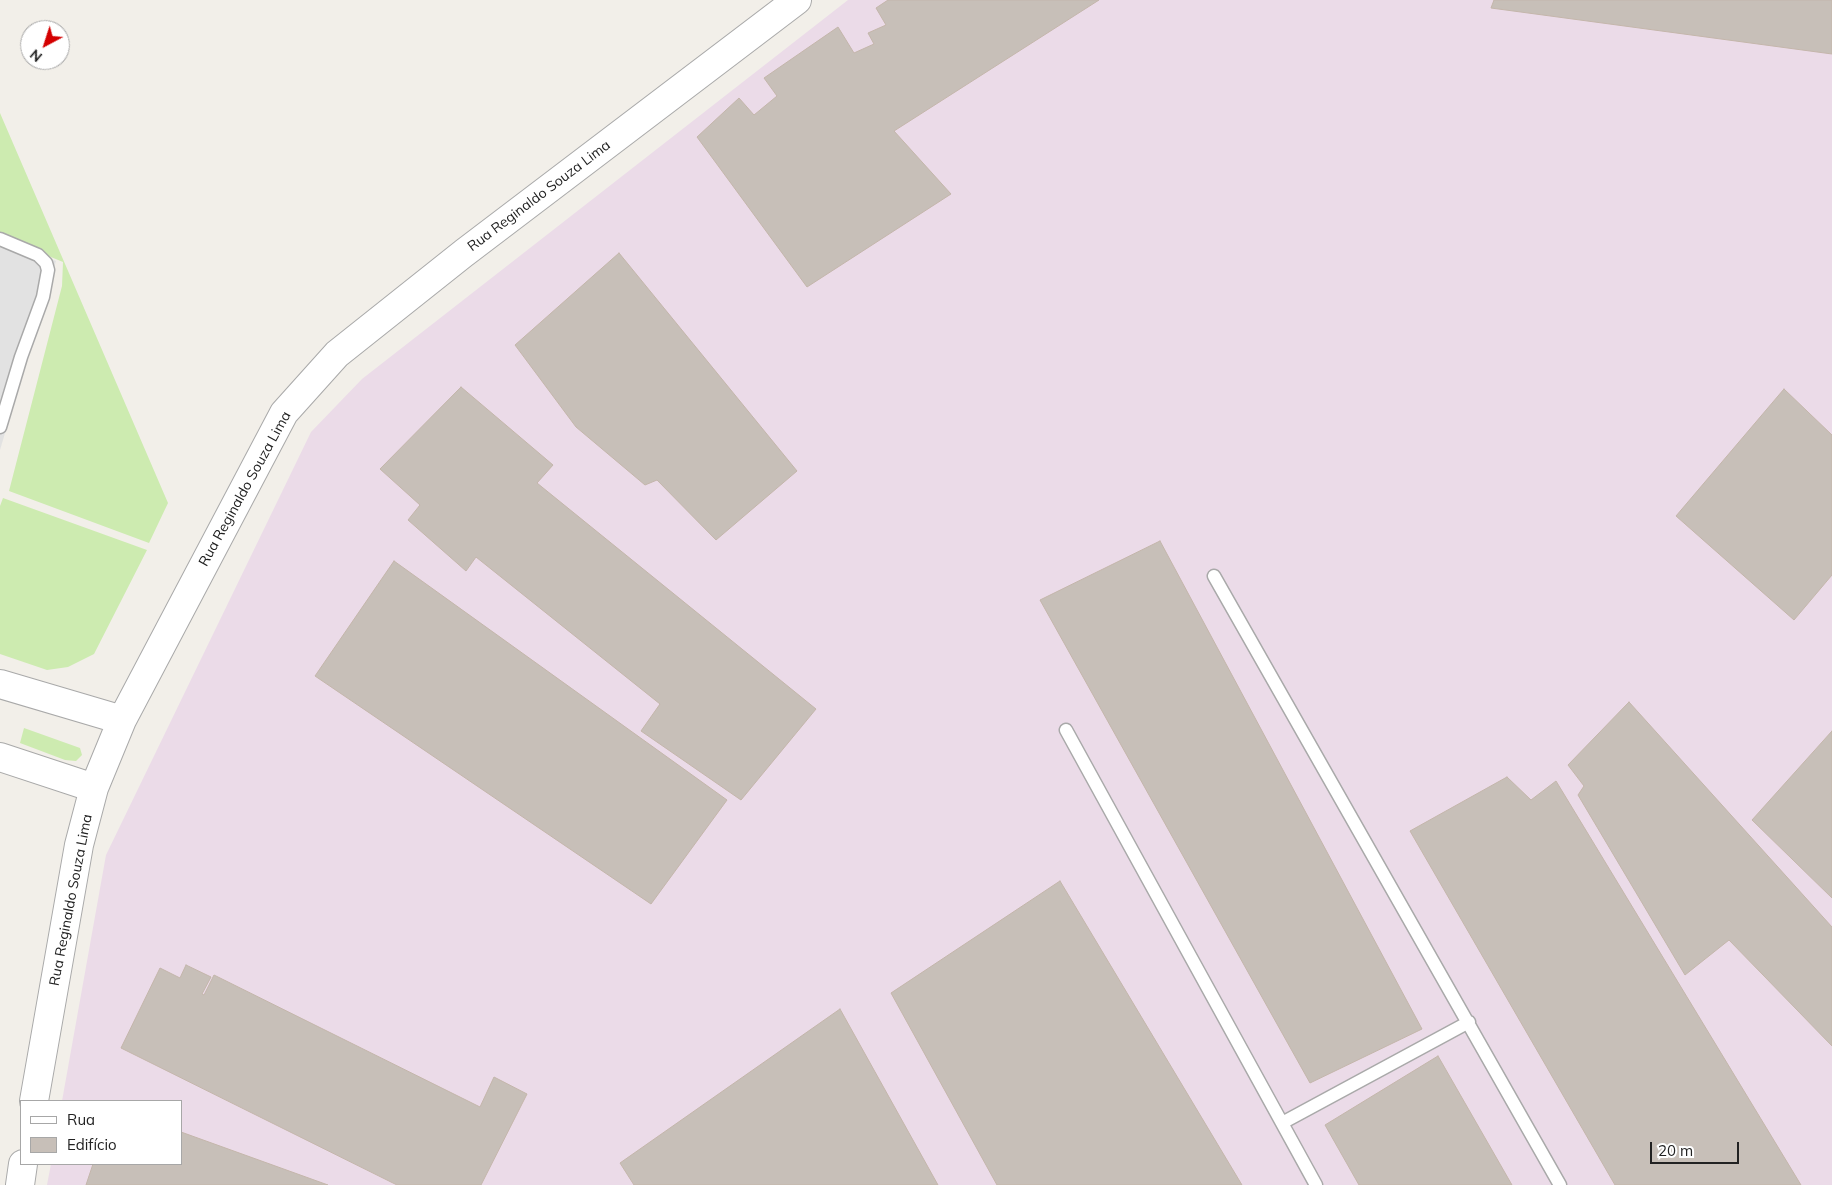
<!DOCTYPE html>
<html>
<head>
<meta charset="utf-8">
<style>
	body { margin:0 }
	#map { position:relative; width:1832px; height:1185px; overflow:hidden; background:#f2efe9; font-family:Mulish,sans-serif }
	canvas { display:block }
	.legend { position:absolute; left:20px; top:1100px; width:162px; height:65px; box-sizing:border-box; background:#fff; border:1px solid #a7a7a7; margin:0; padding:6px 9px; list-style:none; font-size:15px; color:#222 }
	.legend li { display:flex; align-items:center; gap:10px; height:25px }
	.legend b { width:25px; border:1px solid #a7a7a7 }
	.north { position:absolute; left:20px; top:20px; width:50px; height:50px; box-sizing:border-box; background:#fff; border:1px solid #a7a7a7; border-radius:50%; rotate:220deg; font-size:14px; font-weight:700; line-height:20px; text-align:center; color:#222 }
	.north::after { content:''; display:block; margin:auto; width:18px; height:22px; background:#d40000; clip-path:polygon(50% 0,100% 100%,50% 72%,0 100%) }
	.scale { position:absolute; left:1650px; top:1142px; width:89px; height:22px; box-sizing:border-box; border:2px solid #222; border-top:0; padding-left:6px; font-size:15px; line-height:18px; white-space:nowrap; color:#222; -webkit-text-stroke:4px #fff; paint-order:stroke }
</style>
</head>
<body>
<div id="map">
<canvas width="1832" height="1185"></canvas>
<ul class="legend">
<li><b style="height:6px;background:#fff"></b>Rua</li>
<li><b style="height:14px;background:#c7bfb8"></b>Edifício</li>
</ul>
<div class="north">N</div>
<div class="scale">20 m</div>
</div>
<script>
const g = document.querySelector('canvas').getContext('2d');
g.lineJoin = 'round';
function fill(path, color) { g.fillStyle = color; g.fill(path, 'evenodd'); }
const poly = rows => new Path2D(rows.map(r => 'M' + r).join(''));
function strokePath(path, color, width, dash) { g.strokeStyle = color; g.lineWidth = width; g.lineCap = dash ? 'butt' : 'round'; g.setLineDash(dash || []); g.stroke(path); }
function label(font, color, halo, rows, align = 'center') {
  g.font = font + ' Mulish,sans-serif'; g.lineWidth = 4; g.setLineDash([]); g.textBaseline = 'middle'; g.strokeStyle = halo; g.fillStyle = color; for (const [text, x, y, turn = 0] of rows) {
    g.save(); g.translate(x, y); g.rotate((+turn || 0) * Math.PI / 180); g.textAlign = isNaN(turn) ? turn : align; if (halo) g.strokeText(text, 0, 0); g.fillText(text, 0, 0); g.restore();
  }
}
fill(poly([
	[848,0,1832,0,1832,1185,47,1185,51,1164,181,1164,181,1101,62,1101,106,855,311,432,362,379]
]), '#ebdbe8');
fill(poly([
	[0,113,168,503,149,543,9,491,62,286,63,262,0,236],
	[3,498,147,550,94,654,68,667,47,670,0,654,0,506],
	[24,728,80,748,82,755,76,761,65,760,20,743]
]), '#cdebb0');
fill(poly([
	[0,238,56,261,0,450]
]), '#e2e2e2');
const building = poly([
	[888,0,1099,0,894,131,951,194,807,287,697,137,739,98,754,115,777,96,764,78,838,27,854,53,874,44,868,33,886,25,876,8,888,0],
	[1494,0,1832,0,1832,54,1491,8,1494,0],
	[619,253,797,471,716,540,657,480,645,485,576,427,515,345,619,253],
	[461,387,553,465,537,483,816,709,741,800,641,731,660,704,476,557,466,571,408,520,420,505,380,469,461,387],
	[1784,389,1832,435,1832,575,1794,620,1676,516,1784,389],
	[1160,541,1422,1029,1310,1083,1040,600,1160,541],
	[394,561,727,800,651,904,315,676,394,561],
	[1629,702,1832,927,1832,1046,1729,940,1685,975,1578,795,1584,786,1568,765,1629,702],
	[1832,731,1832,898,1752,820,1832,731],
	[1507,777,1531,800,1556,781,1801,1185,1615,1185,1410,831,1507,777],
	[1060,881,1242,1185,997,1185,891,993,1060,881],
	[186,965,211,977,202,994,204,995,214,975,480,1107,494,1077,527,1094,481,1185,397,1185,121,1048,160,968,180,978,186,965],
	[840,1009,938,1185,634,1185,620,1163,840,1009],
	[1438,1056,1512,1185,1359,1185,1325,1125,1438,1056],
	[181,1132,328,1185,86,1185,93,1164,181,1164,181,1132]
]);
fill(building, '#c7bfb8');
strokePath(building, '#c4b6ab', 1);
const service = poly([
	[0,239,38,255,46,263,48,270,43,297,21,357,0,427],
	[1214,576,1560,1185],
	[1066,730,1316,1185],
	[1282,1123,1469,1022]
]);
const tertiary = poly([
	[0,684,122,720],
	[0,757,94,788],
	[34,1101,79,845,94,788,122,720,284,413,337,354,464,253,797,0],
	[20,1185,23,1164]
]);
strokePath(service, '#a9a9a9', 15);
strokePath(tertiary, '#a9a9a9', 30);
strokePath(service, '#fff', 12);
strokePath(tertiary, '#fff', 28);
label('14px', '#222', '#fff', [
	["Rua Reginaldo Souza Lima",539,196,-37],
	["Rua Reginaldo Souza Lima",245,489,-61],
	["Rua Reginaldo Souza Lima",71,900,-79]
]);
</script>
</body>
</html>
